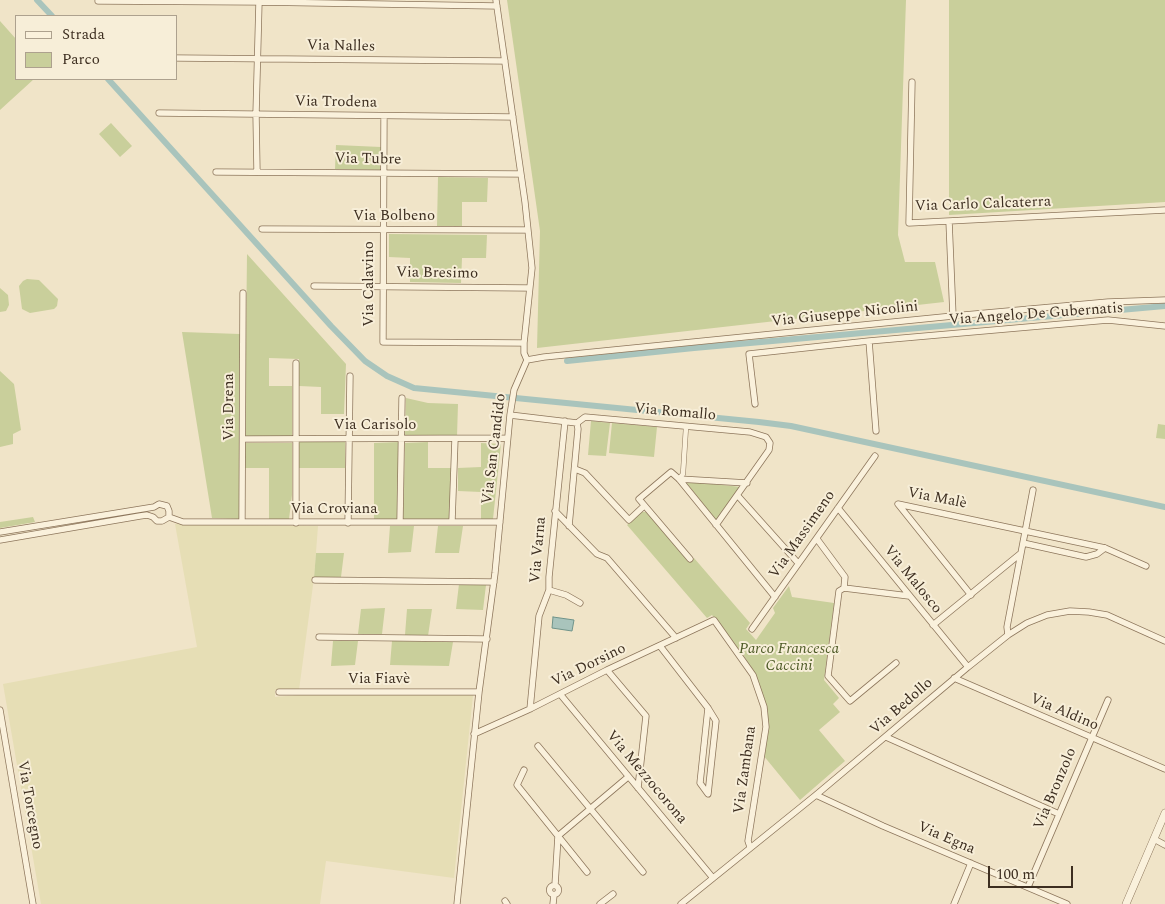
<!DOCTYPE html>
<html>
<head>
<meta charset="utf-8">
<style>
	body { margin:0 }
	#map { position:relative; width:1165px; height:904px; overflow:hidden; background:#f0e4c8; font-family:Spectral,serif }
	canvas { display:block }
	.legend { position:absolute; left:15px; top:15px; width:162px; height:65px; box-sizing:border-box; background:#f7eed8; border:1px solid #ada18e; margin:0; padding:6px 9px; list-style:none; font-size:15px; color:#3d2e20 }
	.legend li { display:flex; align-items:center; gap:10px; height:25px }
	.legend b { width:25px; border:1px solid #ada18e }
	.scale { position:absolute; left:988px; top:866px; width:85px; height:22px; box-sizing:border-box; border:2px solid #3d2e20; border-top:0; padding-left:6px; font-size:15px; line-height:18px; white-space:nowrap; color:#3d2e20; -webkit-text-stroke:4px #f7eed8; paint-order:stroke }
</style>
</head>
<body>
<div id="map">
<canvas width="1165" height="904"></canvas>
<ul class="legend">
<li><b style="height:6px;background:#faf1dc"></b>Strada</li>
<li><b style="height:14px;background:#c9cf9b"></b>Parco</li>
</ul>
<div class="scale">100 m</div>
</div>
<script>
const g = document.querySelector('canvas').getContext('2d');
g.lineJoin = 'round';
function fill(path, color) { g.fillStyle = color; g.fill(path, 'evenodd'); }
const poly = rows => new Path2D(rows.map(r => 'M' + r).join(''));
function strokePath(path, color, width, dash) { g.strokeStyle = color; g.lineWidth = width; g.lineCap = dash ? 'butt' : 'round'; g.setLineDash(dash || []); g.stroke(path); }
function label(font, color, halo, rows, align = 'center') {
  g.font = font + ' Spectral,serif'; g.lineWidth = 4; g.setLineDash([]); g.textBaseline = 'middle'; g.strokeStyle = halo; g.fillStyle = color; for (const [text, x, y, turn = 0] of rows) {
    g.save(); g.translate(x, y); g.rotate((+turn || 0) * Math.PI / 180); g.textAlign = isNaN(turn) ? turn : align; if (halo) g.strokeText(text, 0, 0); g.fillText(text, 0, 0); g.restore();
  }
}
fill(poly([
	[175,524,318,526,314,578,299,690,275,690,275,697,298,695,473,695,454,878,326,861,320,904,41,904,3,684,197,647]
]), '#e6deb5');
fill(poly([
	[507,0,906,0,898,235,905,262,935,262,944,302,537,348,540,231],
	[949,0,1165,0,1165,202,949,215],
	[0,21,16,39,16,79,34,79,0,110],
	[111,123,132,146,120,157,99,134],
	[336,145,381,147,380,170,335,169],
	[438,177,488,178,487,202,462,202,462,226,437,226],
	[389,234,487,235,486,258,462,258,461,283,410,282,410,258,389,257],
	[247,254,346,364,344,414,321,414,321,387,299,386,299,359,269,358,269,386,292,386,292,437,245,437],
	[27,279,39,280,58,299,57,306,54,309,30,313,22,309,19,286,23,281],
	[0,288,8,295,9,305,6,311,0,312],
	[182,332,240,334,239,519,212,518],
	[0,371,14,384,21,430,13,434,13,444,0,447],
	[406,398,428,403,458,404,457,436,405,435],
	[591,421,610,423,606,456,588,455],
	[612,423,657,427,654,457,609,453],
	[1158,424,1165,425,1165,439,1156,438],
	[297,442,345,442,345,468,297,468],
	[399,442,398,519,374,519,374,443],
	[428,442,428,468,452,468,450,519,403,519,405,443],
	[245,443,292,443,292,495,289,519,269,519,269,468,245,468],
	[481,443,501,444,493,519,481,519,481,492,458,491,458,468,481,467],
	[685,481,741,487,716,520],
	[642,512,648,512,691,561,694,558,750,623,746,629,756,640,775,613,773,608,789,586,792,597,834,603,824,680,839,698,833,704,840,712,819,730,845,761,800,800,763,755,768,728,755,675,744,656,712,615,707,618,627,525],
	[33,517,35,522,0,528,0,522],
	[390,526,414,526,411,552,388,553],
	[438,526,463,526,459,553,435,553],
	[316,553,344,553,341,577,314,578],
	[459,584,486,585,483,610,456,609],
	[385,608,382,634,358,634,361,609],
	[407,609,432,609,428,636,405,635],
	[333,641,358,641,355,665,331,666],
	[392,641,453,642,449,666,390,665]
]), '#c9cf9b');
const water = poly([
	[553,617,574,620,572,631,552,628,553,617]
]);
fill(water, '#a9c4bc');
strokePath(water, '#6f938a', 1);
strokePath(poly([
	[37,0,52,16],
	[108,79,331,326,365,361,387,376,414,388,759,422,791,426,1165,507],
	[567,361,694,348,1165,306]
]), '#a9c4bc', 6);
const pedestrian = poly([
	[679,479,683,474,686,427]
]);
const minor = poly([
	[98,1,259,2,497,6],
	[176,58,505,61],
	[912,82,909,223,1165,210],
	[159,113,513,117],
	[384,116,383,342,524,343],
	[257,171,256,114,259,2],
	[216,172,521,174],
	[949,221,953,316],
	[262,229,527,230],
	[314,286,529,288],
	[869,341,876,431],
	[527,360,544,357,953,316,1108,302,1165,300],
	[755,404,749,354,869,341,1108,320,1165,326],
	[510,415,577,423,578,429,569,526],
	[577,423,585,417,750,432,766,437,770,443,769,450,716,525],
	[243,439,507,438],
	[575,469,585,473,629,520,644,506],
	[679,479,747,483],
	[738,496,798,563],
	[838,508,968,667],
	[555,511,597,554,607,558,676,638],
	[169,517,183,522,500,522],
	[242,521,243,293],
	[400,521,402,398],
	[452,521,455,439],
	[296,523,296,363],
	[348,523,350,376],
	[0,532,154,507,159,504,167,506,169,511,169,517,162,521,157,521,153,517,147,515,140,516,0,540],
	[817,539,845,577,844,588],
	[1023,543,1086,557,1097,554,1105,548],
	[690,559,639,499,671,472,679,479,775,597],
	[315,580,494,582],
	[844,588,839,591,828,676,850,701,896,663],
	[844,588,909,596],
	[549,590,566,595,580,603],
	[971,595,898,504,1105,548,1146,566],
	[933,625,1020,554],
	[752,629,875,456],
	[1008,635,1007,627,1033,490],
	[319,637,487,639],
	[660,646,708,708,716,721,708,794,700,783,708,708],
	[607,670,646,716,638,788],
	[954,678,1165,769],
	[279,692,479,692],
	[560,694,713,878],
	[530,709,539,616,549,590,549,577,565,421],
	[0,710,33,904],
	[474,734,530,709,607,670,714,620,753,675,764,707,766,727,748,841,750,847],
	[886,737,1059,814],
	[538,746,643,872],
	[524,770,517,785,587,872],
	[816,795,883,826,1067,904],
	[1154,839,1165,845],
	[555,885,558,836,628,777],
	'549.5 890a4.5 4.5 0 1 1 9 0a4.5 4.5 0 1 1-9 0Z',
	[1028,887,1108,700],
	[505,901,507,904],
	[457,904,479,692,495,573,510,415,514,390,527,360,524,353,524,343,532,268,525,202,496,0],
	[553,904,554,895],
	[600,904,613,894],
	[681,904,816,795,968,667,1008,635,1027,623,1047,615,1070,611,1089,612,1107,615,1165,641],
	[954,904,971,863]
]);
const tertiary = poly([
	[1126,904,1165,813]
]);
strokePath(pedestrian, '#8d765c', 5.5);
strokePath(minor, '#8d765c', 7);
strokePath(tertiary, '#8d765c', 8);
strokePath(pedestrian, '#faf1dc', 4.5);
strokePath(minor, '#faf1dc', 5.5);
strokePath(tertiary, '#faf1dc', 7);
label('15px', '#3d2e20', '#f7eed8', [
	["Via Nalles",341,47,1],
	["Via Trodena",336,103,1],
	["Via Tubre",368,160,1],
	["Via Carlo Calcaterra",983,205,-2],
	["Via Bolbeno",394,217],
	["Via Bresimo",437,274,1],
	["Via Calavino",370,284,-90],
	["Via Giuseppe Nicolini",845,315,-6],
	["Via Angelo De Gubernatis",1036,315,-4],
	["Via Drena",230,407,-90],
	["Via Romallo",675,413,5],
	["Via Carisolo",375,426],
	["Via San Candido",495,449,-83],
	["Via Malè",937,499,11],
	["Via Croviana",334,510],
	["Via Massimeno",803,535,-55],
	["Via Varna",539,550,-85],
	["Via Malosco",912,580,51],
	["Via Dorsino",589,666,-26],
	["Via Fiavè",379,680],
	["Via Bedollo",902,707,-41],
	["Via Aldino",1064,713,23],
	["Via Zambana",746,770,-82],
	["Via Mezzocorona",646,778,50],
	["Via Bronzolo",1056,789,-67],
	["Via Torcegno",29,805,80],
	["Via Egna",946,839,23]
]);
label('italic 15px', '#4d5a26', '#f7eed8', [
	["Parco Francesca",789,650],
	["Caccini",789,667]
]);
</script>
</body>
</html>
